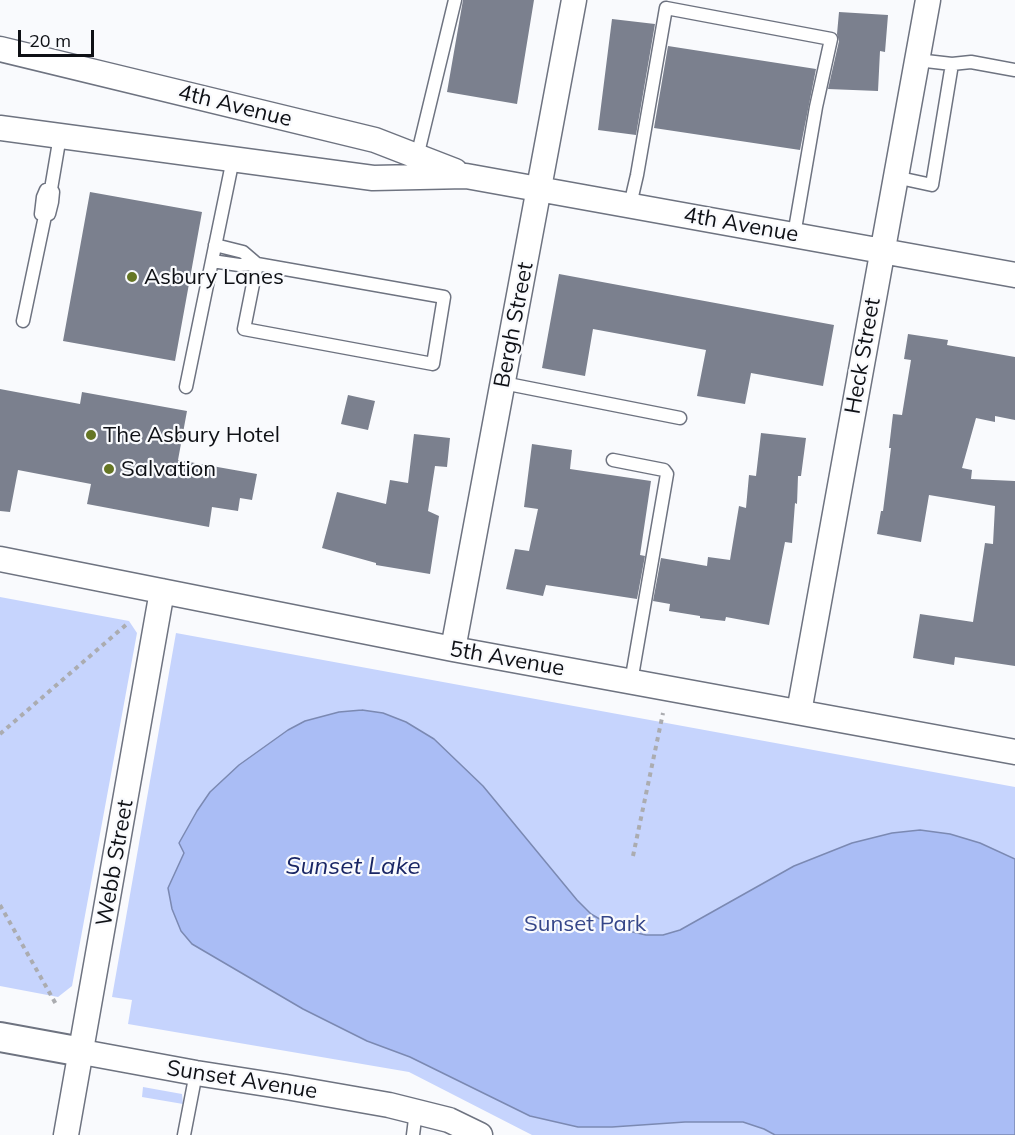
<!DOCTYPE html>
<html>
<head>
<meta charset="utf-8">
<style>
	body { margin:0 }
	#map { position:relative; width:1015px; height:1135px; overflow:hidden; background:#f9fafd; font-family:Mulish,sans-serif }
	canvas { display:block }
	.scale { position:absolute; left:18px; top:30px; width:76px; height:27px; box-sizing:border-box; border:3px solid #0e1015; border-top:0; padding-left:8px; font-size:18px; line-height:21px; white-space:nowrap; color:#0e1015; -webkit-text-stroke:4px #f9fafd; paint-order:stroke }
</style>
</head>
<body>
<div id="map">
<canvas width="1015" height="1135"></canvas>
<div class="scale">20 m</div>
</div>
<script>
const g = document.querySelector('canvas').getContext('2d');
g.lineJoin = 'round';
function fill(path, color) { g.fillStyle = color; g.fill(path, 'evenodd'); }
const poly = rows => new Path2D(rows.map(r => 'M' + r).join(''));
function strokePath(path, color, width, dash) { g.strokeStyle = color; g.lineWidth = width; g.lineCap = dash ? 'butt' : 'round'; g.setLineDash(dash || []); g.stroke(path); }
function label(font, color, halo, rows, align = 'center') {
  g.font = font + ' Mulish,sans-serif'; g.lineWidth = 4.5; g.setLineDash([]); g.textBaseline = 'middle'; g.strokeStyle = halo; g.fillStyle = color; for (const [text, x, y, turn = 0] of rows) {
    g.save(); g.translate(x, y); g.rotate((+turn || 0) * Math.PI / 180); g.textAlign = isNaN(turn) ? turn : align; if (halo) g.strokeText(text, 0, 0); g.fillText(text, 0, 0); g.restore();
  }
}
fill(poly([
	[0,597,129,621,137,633,72,986,58,997,0,986],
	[176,633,1015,787,1015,1135,532,1135,409,1072,128,1024,132,1000,112,997],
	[143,1087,182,1094,183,1104,142,1097]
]), '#c6d4fd');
const water = poly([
	[362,710,383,713,406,722,434,739,483,786,577,900,591,914,615,928,646,935,663,935,680,930,794,866,852,843,892,833,920,830,950,834,980,843,1015,859,1015,1135,775,1135,764,1129,743,1122,685,1122,612,1127,578,1127,530,1116,410,1057,367,1041,303,1009,192,944,181,931,172,909,168,888,184,853,179,843,197,811,210,792,239,765,288,730,305,721,339,712,362,710]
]);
fill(water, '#aabdf5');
strokePath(water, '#7b89b2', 1.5);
fill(poly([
	[463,0,534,0,517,104,447,92],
	[839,12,888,15,885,52,880,51,878,91,828,89,839,41,837,34],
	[612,19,655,24,636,135,598,130],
	[668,46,816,69,800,150,654,128],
	[90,192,202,212,175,361,63,341],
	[559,274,834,325,823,386,751,373,745,404,697,396,706,350,593,329,585,376,542,368],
	[908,334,948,340,947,345,1015,357,1015,420,995,416,995,422,976,418,962,468,972,470,971,479,1015,481,1015,666,955,657,954,665,913,658,920,614,973,622,985,543,993,544,995,506,929,495,921,542,877,534,881,511,883,511,891,448,889,448,893,414,902,415,911,360,904,359],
	[0,389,80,404,82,392,187,411,178,460,257,474,252,500,240,498,238,511,212,507,209,527,87,504,91,484,18,470,10,512,0,511],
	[348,395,375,401,368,430,341,424],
	[761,433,806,438,801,476,798,476,797,504,795,503,792,543,785,542,769,625,726,617,725,621,700,618,700,616,669,611,670,604,653,601,661,558,707,566,708,557,730,560,739,506,746,508,749,475,756,476],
	[414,434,450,438,447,467,435,466,428,511,439,516,430,574,376,565,376,563,322,548,337,492,386,504,390,480,408,483],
	[532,444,572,450,570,469,651,481,640,555,645,556,637,599,546,585,543,596,506,589,515,549,529,551,538,509,524,507]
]), '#7b808e');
const service = poly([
	[952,64,971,62,1015,70],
	[416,161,455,0],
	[895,177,932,185,952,64,917,60],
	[51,189,60,136],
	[630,205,637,175,666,8,831,39,816,107,794,235],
	[212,261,239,265,257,264,243,252,215,245],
	[257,264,444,297,433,364,244,329,257,264],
	[23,321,45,216,49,214,52,202,53,192,51,189,46,190,43,197,41,214,45,216],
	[503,383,680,418],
	[186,387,233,159],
	[613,460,664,470,667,474,631,682],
	[184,1135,196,1073],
	[413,1135,416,1111]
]);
const minor = poly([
	[0,49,375,140,455,171],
	[0,128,373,178,466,176,1015,275],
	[0,559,453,649,1015,752],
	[453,649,574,0],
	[799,712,928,0],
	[82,1052,196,1073,286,1087,389,1105,449,1120,480,1135],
	[66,1135,162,591]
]);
const tertiary = poly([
	[0,1037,82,1052]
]);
strokePath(service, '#6e7380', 15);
strokePath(minor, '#6e7380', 27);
strokePath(tertiary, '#6e7380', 32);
strokePath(poly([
	[0,734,127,624],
	[633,856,663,713],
	[0,905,57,1006]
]), '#abacb0', 4, [4.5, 4.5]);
strokePath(service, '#fff', 12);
strokePath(minor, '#fff', 24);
strokePath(tertiary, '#fff', 28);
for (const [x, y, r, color] of [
	[132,277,6,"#657624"],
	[91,435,6,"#657624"],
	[109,469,6,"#657624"]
]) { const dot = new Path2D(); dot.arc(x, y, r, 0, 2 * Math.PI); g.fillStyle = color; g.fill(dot); strokePath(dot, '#f9fafd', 2); }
label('22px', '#0e1015', '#f9fafd', [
	["4th Avenue",235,106,14],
	["4th Avenue",741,225,10],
	["Bergh Street",514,325,-79],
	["Heck Street",863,356,-80],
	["5th Avenue",507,659,10],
	["Webb Street",115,863,-80],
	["Sunset Avenue",242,1080,9]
]);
label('22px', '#0e1015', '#f9fafd', [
	["Asbury Lanes",144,277],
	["The Asbury Hotel",103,435],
	["Salvation",121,469]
], 'left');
label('22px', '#354689', '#f9fafd', [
	["Sunset Park",585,924]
]);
label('italic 24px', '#192665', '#f9fafd', [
	["Sunset Lake",353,867]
]);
</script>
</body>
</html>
